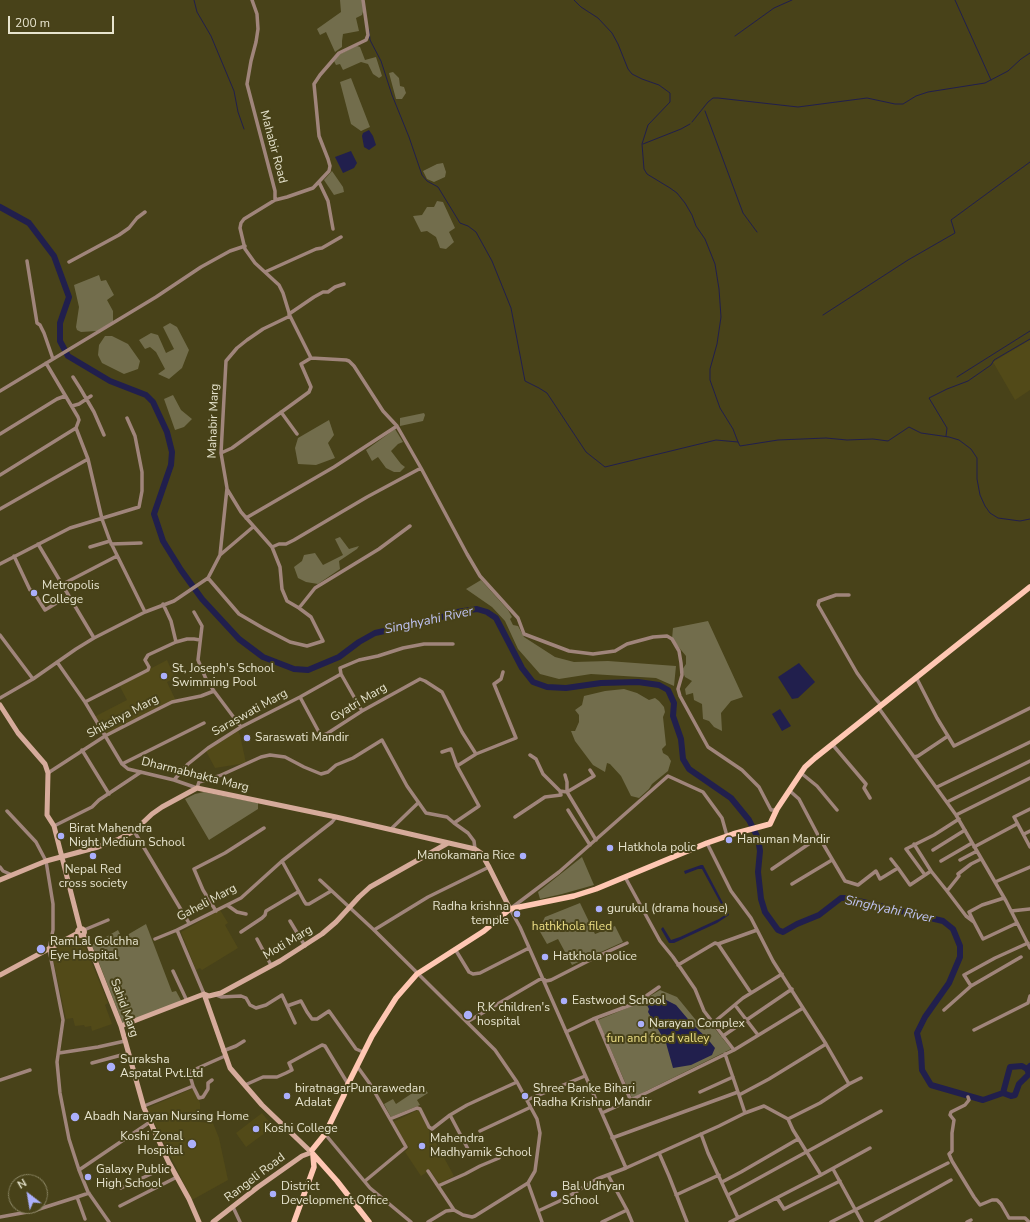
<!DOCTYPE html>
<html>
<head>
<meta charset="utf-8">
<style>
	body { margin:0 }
	#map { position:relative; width:1030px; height:1222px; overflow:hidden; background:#484219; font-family:"Nunito Sans",sans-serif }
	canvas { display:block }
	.north { position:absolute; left:8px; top:1174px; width:40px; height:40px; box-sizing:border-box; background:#484219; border:1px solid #888361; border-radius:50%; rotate:329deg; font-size:11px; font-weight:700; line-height:16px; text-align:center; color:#e7e4ce }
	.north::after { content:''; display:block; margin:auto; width:14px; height:18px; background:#abaffb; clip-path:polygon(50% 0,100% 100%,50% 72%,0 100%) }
	.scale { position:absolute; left:8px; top:16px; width:106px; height:18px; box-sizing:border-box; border:2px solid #e7e4ce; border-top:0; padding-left:5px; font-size:12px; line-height:14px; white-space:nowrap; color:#e7e4ce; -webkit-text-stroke:3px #484219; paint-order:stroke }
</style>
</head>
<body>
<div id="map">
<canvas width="1030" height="1222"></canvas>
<div class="north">N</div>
<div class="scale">200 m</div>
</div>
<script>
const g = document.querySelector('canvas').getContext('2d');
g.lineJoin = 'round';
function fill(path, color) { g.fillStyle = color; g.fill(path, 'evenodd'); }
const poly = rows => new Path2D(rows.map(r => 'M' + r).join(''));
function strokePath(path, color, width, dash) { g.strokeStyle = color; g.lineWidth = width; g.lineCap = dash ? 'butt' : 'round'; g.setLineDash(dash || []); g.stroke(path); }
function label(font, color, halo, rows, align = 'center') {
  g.font = font + ' "Nunito Sans",sans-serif'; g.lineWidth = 4; g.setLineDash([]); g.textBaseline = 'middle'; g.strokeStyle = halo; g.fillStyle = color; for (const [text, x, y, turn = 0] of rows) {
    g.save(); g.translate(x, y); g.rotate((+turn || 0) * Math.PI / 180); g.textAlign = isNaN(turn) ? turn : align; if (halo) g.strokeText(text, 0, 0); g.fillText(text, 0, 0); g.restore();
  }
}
fill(poly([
	[1030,340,1030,390,1015,400,993,362],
	[167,660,175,678,167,682,176,701,105,736,94,717,127,700,119,685],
	[238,731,240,735,246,763,215,768,206,751],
	[220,910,228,923,225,925,238,948,202,970,200,968,196,970,181,932],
	[78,938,82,939,108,1003,105,1005,112,1024,92,1031,91,1026,85,1027,84,1025,75,1026,73,1018,66,1019,51,950],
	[194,1088,200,1103,200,1122,213,1123,219,1138,228,1180,192,1200,147,1108],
	[418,1110,454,1176,439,1184,430,1170,421,1176,405,1152,409,1148,393,1122],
	[262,1113,273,1127,246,1147,236,1133]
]), '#524a18');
fill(poly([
	[340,0,362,0,364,8,362,15,356,18,359,31,343,34,342,41,342,47,335,52,326,32,320,35,317,29,341,12],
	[357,46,360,47,365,60,376,57,382,76,379,78,373,74,368,64,361,62,343,70,340,64,336,65,334,61,340,54],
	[393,72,399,78,400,86,404,87,406,93,402,99,396,99,389,73],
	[351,78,370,127,361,131,351,124,340,82],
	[443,163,446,172,445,177,434,182,427,179,423,171,437,164],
	[332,171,343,187,344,192,334,195,324,180],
	[437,201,443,202,455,228,449,232,454,242,446,249,440,248,436,237,427,231,421,232,413,216,422,215,427,207,434,207],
	[99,275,101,281,106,280,114,295,107,300,113,311,113,322,97,331,81,332,77,330,76,327,79,307,74,285],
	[170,323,177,327,189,350,182,368,169,379,158,374,165,369,156,352,150,347,145,349,139,340,151,333,158,335,166,353,174,349,163,327],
	[105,336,112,336,128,344,140,361,138,369,124,374,102,363,98,355,99,345],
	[173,395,181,410,192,419,184,427,175,430,164,399],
	[424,413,425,415,423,421,400,426,400,418],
	[329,420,334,435,328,443,335,458,316,465,298,464,295,448,298,438],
	[395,429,403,442,398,444,391,451,401,464,405,467,400,472,394,472,386,468,378,457,372,461,366,450],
	[340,537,349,549,359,546,357,549,339,561,340,569,318,584,306,582,298,578,294,567,302,561,304,555,315,553,323,565,343,555,335,539],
	[481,580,508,610,512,617,510,619,513,625,518,626,524,637,555,657,574,662,608,661,676,666,674,686,656,678,591,674,559,679,540,674,518,649,505,621,492,607,466,589],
	[708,621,743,697,731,701,721,713,722,731,714,727,709,721,703,719,702,704,694,700,693,693,686,695,685,689,692,681,685,677,682,670,686,664,686,656,672,639,673,628],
	[624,689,637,693,649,700,655,698,659,701,664,707,665,712,663,717,666,745,662,749,663,753,668,756,671,761,668,771,652,784,649,789,639,798,631,796,621,776,610,764,607,763,605,772,593,765,575,741,571,731,575,731,579,722,579,715,575,710,582,705,584,696,605,691],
	[204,792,258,803,258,809,209,840,185,799,195,794],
	[582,857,594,885,562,894,540,899,538,892],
	[580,903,595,934,615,926,623,942,572,965,558,939,547,944,539,930,543,927,542,923,545,917],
	[146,924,172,992,176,991,182,1002,123,1024,92,945,118,930,122,938],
	[660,990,677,997,704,1030,712,1025,731,1049,632,1098,598,1020,637,1004],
	[423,1086,428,1093,417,1100,420,1105,391,1117,384,1104,393,1099,396,1104]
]), '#726d4c');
fill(poly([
	[369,130,373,136,376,145,369,150,364,147,362,136,363,133],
	[351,151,357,163,354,168,343,173,335,157],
	[799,663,815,682,798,698,792,699,778,677],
	[780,709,791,726,782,731,772,714],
	[701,865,703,865,723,903,721,904,702,869,698,869,685,874,684,871],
	[725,905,729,915,717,923,674,943,669,943,661,929,663,927,671,940,680,937,719,919,725,915,722,907],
	[659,996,665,997,666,1000,676,1005,693,1025,706,1037,715,1048,712,1055,691,1065,673,1068,666,1043,648,1012,649,1009,647,1005,651,1000]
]), '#211f4d');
strokePath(poly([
	[194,0,197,12,211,36,234,91,238,112,244,129],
	[574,0,581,7,598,18,612,33,618,44,628,69,632,74,642,79,659,85,670,93,670,102,648,125,642,144,644,169,647,174,670,188,677,193,685,203,692,215,696,226,705,239,715,264,719,289,721,317,717,344,710,369,710,380,720,408,733,429,738,442,740,446,778,440,826,438,847,440,873,439,888,441,909,427,921,433,949,437,959,440,971,449,977,458,977,479,980,495,985,506,990,513,998,518,1020,521,1030,519],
	[955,0,991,80],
	[369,30,370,40,381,61,392,95,409,137,422,175,427,181,438,187,460,223,468,226,476,232,492,261,511,308,525,381,539,388,547,393,586,452,605,467,716,440,738,442],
	[735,36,774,8,792,0],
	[705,111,743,213,757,232],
	[692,122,708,102,713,98,718,98,798,107,867,98,895,104,903,104,916,96,928,92,985,83,1008,71,1021,59,1030,53],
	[643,144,681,129,690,124],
	[823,315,908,260,955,233,951,220,1030,162],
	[957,377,1030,331],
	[946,436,947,428,929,398,947,389,968,381,991,365,994,360,1030,339]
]), '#211f4d', 1);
strokePath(poly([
	[0,207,29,223,54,256,69,297,60,323,60,341,68,356,110,381,146,395,153,402,167,432,172,452,171,465,154,514,163,541,181,570,202,599,239,639,263,657,294,669,308,670,339,657,359,642,375,633,426,622,457,612,477,609,487,612,496,618,522,668,533,682,547,687,566,688,601,683,638,682,659,685,668,690,674,703,673,716,681,739,683,759,689,769,731,798,749,820,758,838,760,851,758,872,761,899,765,912,778,930,783,932,797,924,819,915,841,898,846,898,943,921,953,929,960,946,960,957,949,983,925,1017,917,1033,921,1051,922,1070,931,1085,983,1100,1003,1093,1010,1067,1022,1066,1027,1069,1030,1066],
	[1003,1093,1011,1096,1015,1095,1019,1084,1029,1074,1027,1069]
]), '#211f4d', 6);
strokePath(poly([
	[252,0,257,14,258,29,256,42,251,61,247,84,275,191,275,200],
	[363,0,368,35,366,40,339,53,320,75,314,84,319,136,328,159,330,166,329,171,313,188,287,197,275,200,244,219,241,223,240,228,245,249,255,263,279,285,283,293,290,316,311,358,346,360,349,361,354,366,383,411,397,426,421,468,467,554,480,576,518,618,524,634,569,651,593,654,615,651,627,644,653,637,667,636,672,639,679,651,681,663,682,675,678,689,680,696,708,747,742,770,759,787,771,810,777,810],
	[319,182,328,201,333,229],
	[27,261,37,323,40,325,44,333,53,359],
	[69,262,119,235,129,228,137,218,145,212],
	[265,272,316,249,322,248,341,237],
	[289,314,314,297,323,292,328,292,335,287,344,284],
	[46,363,78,417,79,420,76,428,88,459,102,519,110,541,145,612],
	[73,377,80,388,94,412,104,435],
	[0,391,156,297,201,267,230,251,245,246],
	[72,406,79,404,91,396],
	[281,412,297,434],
	[0,434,57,399,65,396],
	[221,453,232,448,309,392,311,387,301,364,311,358],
	[0,475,76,428],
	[0,509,88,459],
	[246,518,334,467,397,426],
	[38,544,94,638],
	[111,544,141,543],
	[90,547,110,541],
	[272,547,279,544,286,544,294,540,367,497,421,468],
	[220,555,253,527],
	[14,556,30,590,33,591,45,610,68,596],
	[0,564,70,528,139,507,142,491,142,472,135,436,127,418],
	[208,578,239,614,263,628,290,642,307,646,323,641,311,617,299,608,287,601,282,589,280,567,272,547,241,512,227,489],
	[61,585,117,556],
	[849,595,836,595,819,601,818,605,857,673,875,698,881,705],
	[163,604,171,621,176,642],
	[299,608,315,588,379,549,410,526],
	[194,612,202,626,198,660,206,679,214,691,241,727],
	[0,635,33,679],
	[57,662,85,702,122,764,128,769,174,780,197,788,199,782,219,776,261,757,270,755,285,757,304,767,321,774,328,772,336,765,353,758,382,740,407,786,426,813,447,817,454,823],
	[916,677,937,718,948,736],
	[300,697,321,736,328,733,362,711,420,679,425,681,442,692,462,732,476,754],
	[0,698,33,679,76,649,94,638,145,612,174,601,208,578,220,555,227,488,221,453,226,361,237,348,247,340,263,329,290,316],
	[85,702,148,670,149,667,145,660,148,655,176,642,187,639,194,639,200,640],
	[878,707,956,815,1006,901,1030,948],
	[362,711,341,674,340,668,359,660,378,656,403,648,424,644,453,644],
	[832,744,866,784,864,788,870,798],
	[82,750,109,794],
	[442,752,451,749,457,766,479,806,454,823,468,833,474,841,475,849],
	[530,755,536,759,543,774,560,791,567,792],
	[914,757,918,756,948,736,954,746,1030,708],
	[122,764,204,723],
	[457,766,476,754,516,738,494,684,501,679,503,672],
	[590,770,594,776,567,792,596,840],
	[48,773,105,736,144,716,172,702,201,696,214,691],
	[801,773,817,786,837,810],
	[565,775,567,782,567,792],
	[174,780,188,764,208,748,241,727,300,697,341,674],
	[937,787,1030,742],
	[790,791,799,799,819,837],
	[947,802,1030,761],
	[1030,809,1014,817,1030,847],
	[568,810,590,845],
	[7,811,36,842,46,861,53,904,53,930,49,949,63,1020,57,1062,60,1093,69,1139,79,1170,88,1192,109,1222],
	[956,815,1030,778],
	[515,817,545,797,561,795,560,791],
	[54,826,92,807,99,800,141,772],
	[391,829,418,803],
	[134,831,189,923],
	[1024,834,1030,831],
	[707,843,731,891,751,918,773,961,826,1044,769,1079,739,1095,725,1054],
	[914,844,931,871],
	[974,847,1017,824],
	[933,850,965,830],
	[891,859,898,868],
	[960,860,977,851],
	[282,861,304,901,306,904,309,904,331,891],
	[941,861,972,843],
	[0,867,3,871,12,875],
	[772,869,819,837,845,881,858,885,876,871,880,879,898,868,910,885,931,871,947,891,959,876,958,874,971,864,981,859],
	[925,875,906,849,934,835,959,819],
	[625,877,660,941,673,957,695,989,704,1011,734,1050],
	[320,880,374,930,495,1050,517,1082,537,1119,540,1133,535,1171,528,1183,538,1211,566,1198,597,1179,626,1168,719,1126,745,1113,764,1106,788,1119,820,1103,849,1084,826,1044],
	[995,882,1030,867],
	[792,884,832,860],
	[947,891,966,916,974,922,969,912,982,905,1004,898],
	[227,905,237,912,246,914],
	[216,911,203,890,194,869,225,853,264,828],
	[1011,911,1030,909],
	[290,921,305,946],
	[974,922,983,939,1017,923],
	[84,930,108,920],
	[374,930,428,897,489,867],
	[241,932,262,918,265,915,266,911,298,892],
	[155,939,177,930],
	[257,939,271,965],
	[718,944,751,993],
	[455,949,469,972,473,974,480,973,529,948],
	[678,965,715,943,718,944,757,930],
	[173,971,187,1001],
	[971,986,964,975,995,958,1028,943],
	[204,994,177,930,241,898,282,861,332,822,336,817],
	[216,995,221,997,241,996,246,998,250,1005,256,1008,266,1005,282,995,295,1023],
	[735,1005,758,1035],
	[287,1006,301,1001,307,1012,312,1019,317,1019,329,1011,356,1049,363,1052],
	[944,1010,971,986,1021,957],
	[596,1019,631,1101],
	[467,1022,542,978,546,981,551,980,598,956,627,943],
	[713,1023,743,998,782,974],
	[974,1030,1028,1003,1030,996],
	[566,1032,593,1019,636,1003,659,987],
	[723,1036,792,989],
	[223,1051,236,1046,244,1041],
	[59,1053,98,1047,125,1041],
	[92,1063,129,1053],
	[357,1066,370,1084,390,1119,417,1108,420,1109,429,1127,432,1129,450,1115,467,1105,517,1082],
	[0,1080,30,1070],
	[212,1080,208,1083,208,1089,203,1097,199,1098,193,1086,189,1072,225,1056],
	[849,1084,861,1078],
	[245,1085,263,1077,277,1077,286,1073,292,1070,289,1063,322,1045,325,1046,348,1084],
	[700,1092,733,1077],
	[739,1095,745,1113],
	[968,1097,969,1100,965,1105,951,1112,950,1115,954,1120,952,1133,952,1151,949,1154,952,1161,974,1197,980,1205,992,1200,997,1200,1001,1204,1009,1218,1025,1218,1029,1222],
	[527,1100,585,1076],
	[144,1106,193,1086],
	[602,1113,648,1092,734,1050,803,1008],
	[450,1115,469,1151],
	[788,1119,793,1130,821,1175],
	[480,1131,531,1107],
	[325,1134,370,1188,411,1222],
	[701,1134,708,1153,738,1218],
	[612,1138,738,1092],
	[659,1153,669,1176,687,1222],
	[626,1168,520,927,510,909,559,872,668,776,703,792,722,818,727,836],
	[833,1169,862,1222],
	[79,1170,150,1122],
	[428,1171,454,1210],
	[608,1175,627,1210,632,1222],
	[365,1181,406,1147,390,1119],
	[722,1182,741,1172,798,1139],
	[438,1186,465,1174,480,1166,499,1158],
	[121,1188,170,1165],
	[676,1195,719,1175],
	[728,1195,881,1111],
	[77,1197,89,1193],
	[777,1198,784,1209,840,1181],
	[120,1206,177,1177],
	[233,1207,240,1222],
	[538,1211,542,1222],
	[0,1217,33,1211,77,1197,85,1219],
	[428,1222,446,1211,454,1210,463,1215,472,1217,475,1216,528,1183],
	[602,1222,627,1210],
	[730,1222,819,1176,870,1148],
	[831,1222,948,1163],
	[876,1222,951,1180],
	[967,1222,971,1220]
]), '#a0857b', 3.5);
strokePath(poly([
	[0,705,18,733,45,764,48,773,47,815,54,826,80,928],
	[0,880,46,861,98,847,119,839,134,831,152,814,162,807,197,788,336,817,475,849,481,853,489,867,510,909],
	'77.5 932a3.5 3.5 0 1 1 7 0a3.5 3.5 0 1 1-7 0Z',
	[83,935,89,945,121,1026,144,1108,168,1161,189,1199,199,1222],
	[0,975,78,933],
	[204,994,230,1068,262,1105,310,1151],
	[121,1026,204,994,209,996,221,993,280,961,322,934,336,922,359,897,370,887,448,843],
	[213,1222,258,1187,302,1156,310,1153]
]), '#d6ab9b', 5);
strokePath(poly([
	[312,1150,325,1134,344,1095,348,1084,372,1036,396,998,417,974,484,931,510,909,574,896,596,889,707,843,733,834,770,824,777,809,805,767,815,758,1030,587],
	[313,1154,337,1181,369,1222],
	[294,1222,314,1167,313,1155]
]), '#ffc7b3', 5.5);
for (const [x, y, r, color] of [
	[34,593,4,"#abaffb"],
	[164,676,4,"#abaffb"],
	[247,738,4,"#abaffb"],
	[61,836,4,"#abaffb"],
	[729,840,4,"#abaffb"],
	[610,848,4,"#abaffb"],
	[93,856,4,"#abaffb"],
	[523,856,4,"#abaffb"],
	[599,909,4,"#abaffb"],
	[517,914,4,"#abaffb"],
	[41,949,5,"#abaffb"],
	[545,957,4,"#abaffb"],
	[564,1001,4,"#abaffb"],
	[468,1015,5,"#abaffb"],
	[641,1024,4,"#abaffb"],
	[111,1067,5,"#abaffb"],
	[287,1096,4,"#abaffb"],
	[525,1096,4,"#abaffb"],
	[75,1117,5,"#abaffb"],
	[256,1129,4,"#abaffb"],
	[192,1144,5,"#abaffb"],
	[422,1146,4,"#abaffb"],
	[88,1177,4,"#abaffb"],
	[273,1194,4,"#abaffb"],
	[554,1194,4,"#abaffb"]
]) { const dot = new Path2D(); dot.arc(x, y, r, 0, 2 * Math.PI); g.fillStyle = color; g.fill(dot); strokePath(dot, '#484219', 1.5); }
label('12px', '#e7e4ce', '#484219', [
	["Mahabir Road",273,147,75],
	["Mahabir Marg",214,421,-88],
	["Gyatri Marg",359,703,-31],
	["Saraswati Marg",250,713,-29],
	["Shikshya Marg",123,717,-28],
	["Dharmabhakta Marg",195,775,14],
	["Gaheli Marg",207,903,-28],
	["Moti Marg",288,943,-31],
	["Sahid Marg",124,1008,70],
	["Rangeli Road",255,1178,-37]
]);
label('12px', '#e7e4ce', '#484219', [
	["Metropolis",42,586],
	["College",42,600],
	["St, Joseph's School",172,669],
	["Swimming Pool",172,683],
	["Saraswati Mandir",255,738],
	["Birat Mahendra",69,829],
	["Night Medium School",69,843],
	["Hanuman Mandir",737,840],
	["Hatkhola polic",618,848],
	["Manokamana Rice",515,856,"right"],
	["Nepal Red",93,870,"center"],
	["cross society",93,884,"center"],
	["Radha krishna",509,907,"right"],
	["temple",509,921,"right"],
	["gurukul (drama house)",607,909],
	["RamLal Golchha",50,942],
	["Eye Hospital",50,956],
	["Hatkhola police",553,957],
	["Eastwood School",572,1001],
	["R.K children's",477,1008],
	["hospital",477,1022],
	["Narayan Complex",649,1024],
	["Suraksha",120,1060],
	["Aspatal Pvt.Ltd",120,1074],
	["biratnagarPunarawedan",295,1089],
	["Adalat",295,1103],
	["Shree Banke Bihari",533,1089],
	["Radha Krishna Mandir",533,1103],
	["Abadh Narayan Nursing Home",84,1117],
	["Koshi College",264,1129],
	["Koshi Zonal",183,1137,"right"],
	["Hospital",183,1151,"right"],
	["Mahendra",430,1139],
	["Madhyamik School",430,1153],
	["Galaxy Public",96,1170],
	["High School",96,1184],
	["District",281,1187],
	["Development Office",281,1201],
	["Bal Udhyan",562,1187],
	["School",562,1201]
], 'left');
label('12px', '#ecde85', '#484219', [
	["hathkhola filed",572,927],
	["fun and food valley",658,1039]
]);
label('italic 13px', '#bfc3f3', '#484219', [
	["Singhyahi River",429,621,-12],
	["Singhyahi River",889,910,12]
]);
</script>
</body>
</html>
